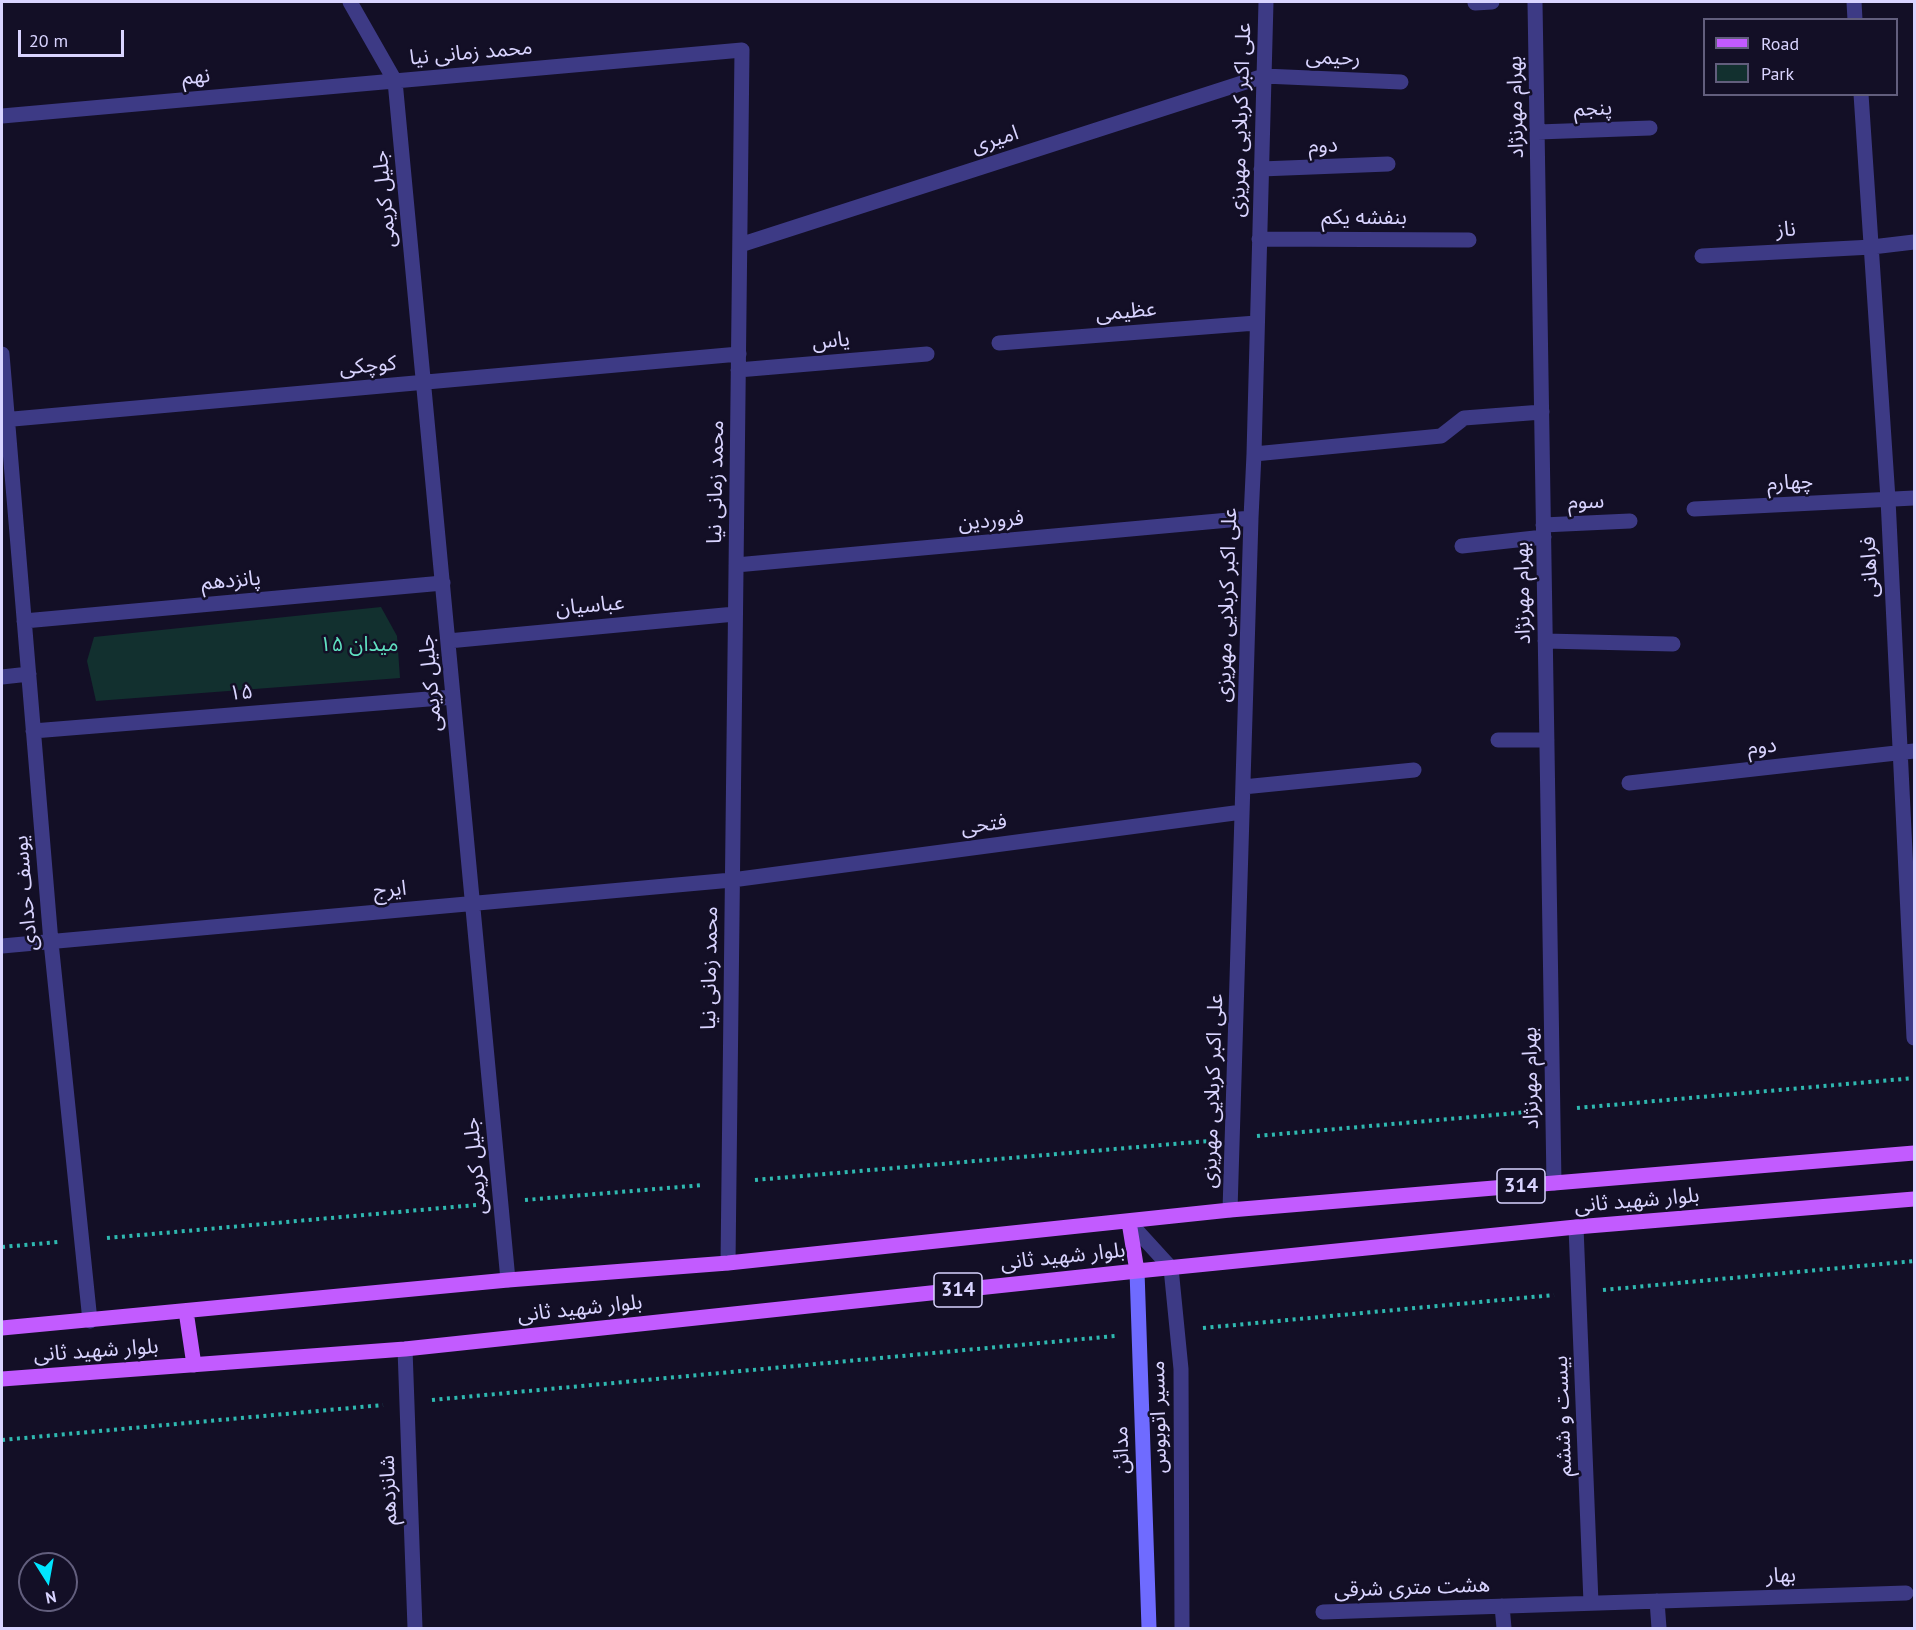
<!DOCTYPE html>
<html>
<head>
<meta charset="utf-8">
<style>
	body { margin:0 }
	#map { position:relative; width:1916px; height:1630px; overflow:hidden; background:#130f26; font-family:"PT Sans",sans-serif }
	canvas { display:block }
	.frame { position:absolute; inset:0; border:3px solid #d9d4ff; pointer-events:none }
	.legend { position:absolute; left:1703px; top:18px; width:195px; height:78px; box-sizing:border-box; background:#130f26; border:2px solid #625e7d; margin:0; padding:8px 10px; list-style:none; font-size:18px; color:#d9d4ff }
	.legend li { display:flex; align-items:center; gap:12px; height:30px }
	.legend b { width:30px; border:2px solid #625e7d }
	.north { position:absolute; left:18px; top:1552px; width:60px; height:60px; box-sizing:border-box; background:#130f26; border:2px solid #625e7d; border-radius:50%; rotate:169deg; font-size:16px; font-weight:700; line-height:24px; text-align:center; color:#d9d4ff }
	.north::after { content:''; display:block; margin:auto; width:21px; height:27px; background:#00e5ff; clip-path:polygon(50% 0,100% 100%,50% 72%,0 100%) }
	.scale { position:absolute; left:18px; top:30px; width:106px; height:27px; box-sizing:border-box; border:3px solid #d9d4ff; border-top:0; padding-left:8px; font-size:18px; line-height:21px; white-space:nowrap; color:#d9d4ff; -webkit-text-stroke:4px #130f26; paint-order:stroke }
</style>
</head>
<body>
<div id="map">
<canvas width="1916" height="1630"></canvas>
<div class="frame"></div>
<ul class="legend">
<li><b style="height:8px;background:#c25bff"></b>Road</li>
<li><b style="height:16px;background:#12302f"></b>Park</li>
</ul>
<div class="north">N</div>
<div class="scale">20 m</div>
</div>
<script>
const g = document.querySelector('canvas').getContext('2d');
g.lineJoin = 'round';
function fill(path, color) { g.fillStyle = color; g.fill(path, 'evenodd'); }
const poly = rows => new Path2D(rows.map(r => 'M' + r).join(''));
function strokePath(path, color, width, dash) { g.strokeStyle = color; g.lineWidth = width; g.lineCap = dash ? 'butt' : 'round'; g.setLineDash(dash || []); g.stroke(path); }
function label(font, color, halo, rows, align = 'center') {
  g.font = font + ' "PT Sans","Noto Sans Arabic",sans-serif'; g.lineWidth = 5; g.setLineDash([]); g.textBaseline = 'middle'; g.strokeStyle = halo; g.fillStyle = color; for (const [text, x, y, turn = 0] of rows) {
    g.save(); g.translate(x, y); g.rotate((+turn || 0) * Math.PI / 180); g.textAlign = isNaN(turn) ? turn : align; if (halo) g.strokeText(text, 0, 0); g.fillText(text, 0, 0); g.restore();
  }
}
fill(poly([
	[381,607,397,636,400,678,96,701,87,661,94,637]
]), '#12302f');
strokePath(poly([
	[1577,1108,1914,1078],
	[1257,1136,1528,1112],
	[755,1180,1208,1141],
	[525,1200,703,1185],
	[107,1238,476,1205],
	[2,1247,58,1242],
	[1603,1290,1914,1261],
	[1203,1328,1554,1295],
	[432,1400,1115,1336],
	[2,1440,383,1405]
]), '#2fb8b0', 4, [3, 4.5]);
strokePath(poly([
	[1129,1222,1171,1268,1181,1369,1182,1628]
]), '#3d3a85', 15);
strokePath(poly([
	[350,2,395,81,508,1280],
	[1535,2,1554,1183],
	[1854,2,1855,20],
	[1475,3,1492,2],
	[1861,94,1888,499,1914,1038],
	[2,116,742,50,728,1263],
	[1538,132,1650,128],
	[1261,169,1388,164],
	[1259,239,1469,240],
	[740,245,1264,76,1401,82],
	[1702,256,1872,247,1914,242],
	[999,343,1256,323],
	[2,354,51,942,90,1321],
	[738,370,927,354],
	[2,420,739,354],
	[1254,454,1441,436,1464,418,1542,412],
	[1694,509,1914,498],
	[1543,525,1630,521],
	[1462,546,1544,537],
	[736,565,1251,518],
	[24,621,443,583],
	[448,641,735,614],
	[1545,641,1673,644],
	[2,677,29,674],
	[33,731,453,697],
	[1498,740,1547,740],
	[1629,783,1914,751],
	[1243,787,1414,770],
	[2,946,732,880,1242,812],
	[1230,1210,1251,518,1254,454,1266,2],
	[1576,1227,1591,1603],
	[405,1349,415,1628],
	[1657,1601,1659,1628],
	[1502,1606,1504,1628],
	[1323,1612,1906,1593]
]), '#3d3a85', 15);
strokePath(poly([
	[1137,1271,1149,1628]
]), '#6f6bff', 15);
strokePath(poly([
	[1129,1222,1137,1271],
	[186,1311,194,1365],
	[2,1328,508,1280,728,1263,1230,1210,1914,1153],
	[2,1379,405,1349,1137,1271,1576,1227,1914,1199]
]), '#c25bff', 15);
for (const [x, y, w] of [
	[1521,1186,48],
	[958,1290,48]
]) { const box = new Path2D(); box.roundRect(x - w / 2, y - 17, w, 34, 4.5); g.fillStyle = '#130f26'; g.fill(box); strokePath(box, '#d9d4ff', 1.5); }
label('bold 20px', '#d9d4ff', null, [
	["314",1521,1186],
	["314",958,1290]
]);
label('21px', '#d9d4ff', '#130f26', [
	["محمد زمانی نیا",471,53,-5],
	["رحیمی",1333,58,2],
	["نهم",196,77,-5],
	["بهرام مهرنژاد",1516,107,-91],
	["پنجم",1593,109,-2],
	["علی اکبر کربلایی مهریزی",1241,120,-88],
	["امیری",995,140,-18],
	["دوم",1323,146,-2],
	["جلیل کریمی",385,199,-95],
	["بنفشه یکم",1364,218],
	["ناز",1786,230,-3],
	["عظیمی",1126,312,-5],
	["یاس",831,341,-5],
	["کوچکی",368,366,-5],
	["محمد زمانی نیا",716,482,-89],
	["چهارم",1790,483,-3],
	["سوم",1586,502,-2],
	["فروردین",991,521,-5],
	["فراهانی",1870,567,-93],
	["پانزدهم",231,581,-5],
	["بهرام مهرنژاد",1523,593,-91],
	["علی اکبر کربلایی مهریزی",1227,605,-88],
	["عباسیان",590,606,-5],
	["جلیل کریمی",431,683,-95],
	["۱۵",241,693,-5],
	["دوم",1762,747,-6],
	["فتحی",984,825,-8],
	["ایرج",390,890,-5],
	["یوسف حدادی",26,893,-95],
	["محمد زمانی نیا",710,968,-89],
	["بهرام مهرنژاد",1531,1078,-91],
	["علی اکبر کربلایی مهریزی",1213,1091,-88],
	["جلیل کریمی",476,1166,-95],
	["بلوار شهید ثانی",1637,1201,-5],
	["بلوار شهید ثانی",1063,1257,-6],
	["بلوار شهید ثانی",580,1309,-6],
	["بلوار شهید ثانی",96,1351,-4],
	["بیست و ششم",1563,1416,-92],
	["مسیر اتوبوس",1159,1417,-91],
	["مدائن",1122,1450,-92],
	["شانزدهم",389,1490,-92],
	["بهار",1781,1576,-2],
	["هشت متری شرقی",1412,1588,-2]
]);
label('21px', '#5fe0c0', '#130f26', [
	["میدان ۱۵",359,645]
]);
</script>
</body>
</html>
